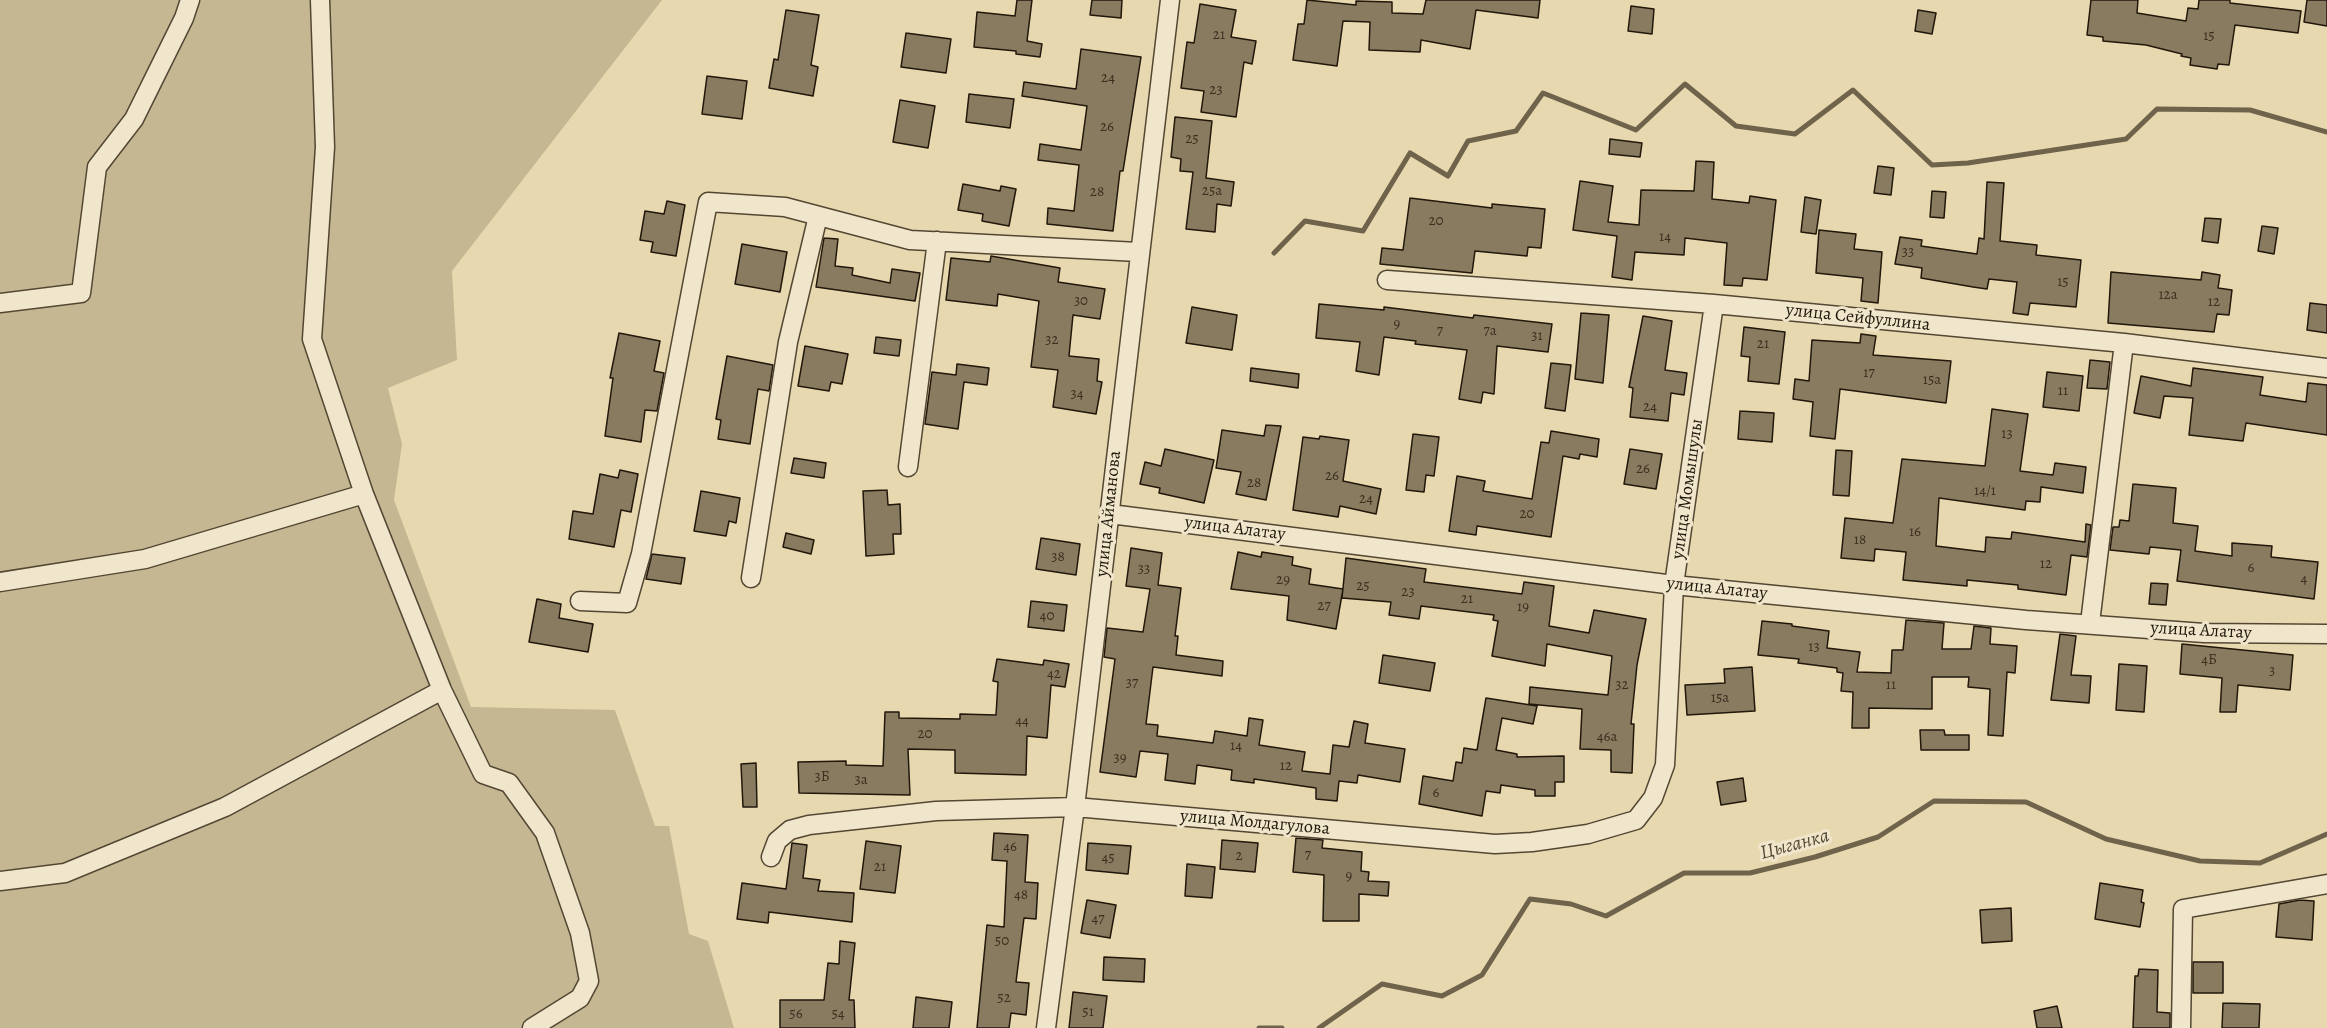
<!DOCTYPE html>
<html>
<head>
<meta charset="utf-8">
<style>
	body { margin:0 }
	canvas { display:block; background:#e8d8af }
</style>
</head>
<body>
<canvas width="2327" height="1028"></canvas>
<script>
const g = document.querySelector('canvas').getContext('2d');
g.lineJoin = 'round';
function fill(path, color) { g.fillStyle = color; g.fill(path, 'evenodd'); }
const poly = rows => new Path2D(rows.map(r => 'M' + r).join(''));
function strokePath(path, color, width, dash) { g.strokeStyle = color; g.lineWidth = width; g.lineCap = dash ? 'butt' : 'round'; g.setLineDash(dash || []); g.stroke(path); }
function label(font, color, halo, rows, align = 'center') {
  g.font = font + ' Alegreya,serif'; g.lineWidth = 6; g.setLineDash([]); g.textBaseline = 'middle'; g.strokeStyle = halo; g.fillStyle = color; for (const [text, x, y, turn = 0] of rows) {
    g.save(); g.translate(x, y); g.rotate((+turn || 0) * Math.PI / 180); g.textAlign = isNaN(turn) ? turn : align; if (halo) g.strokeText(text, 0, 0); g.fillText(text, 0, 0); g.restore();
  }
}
fill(poly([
	[0,0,662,0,452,271,457,360,388,388,402,444,394,500,471,707,615,710,655,826,669,826,689,934,708,941,734,1028,0,1028]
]), '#c6b793');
strokePath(poly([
	[1274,253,1305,221,1363,231,1410,153,1448,176,1468,141,1516,131,1543,93,1636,130,1685,84,1736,126,1795,134,1853,90,1932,165,1968,163,2126,139,2157,109,2250,110,2327,132],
	[1259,1028,1282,1028],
	[1319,1028,1382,984,1442,996,1482,975,1530,899,1571,904,1606,916,1684,873,1750,873,1815,857,1878,837,1934,801,2026,802,2106,839,2200,861,2260,863,2327,834]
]), '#70634c', 5);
const building = poly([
	[1017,0,1032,0,1027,41,1042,44,1040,57,1016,54,1016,51,974,47,977,12,1015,16,1017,0],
	[1092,0,1122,0,1121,18,1090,15,1092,0],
	[1307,0,1356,5,1356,1,1392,2,1392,13,1423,14,1426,0,1540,0,1538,18,1476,10,1470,49,1421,40,1420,52,1369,50,1370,22,1343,21,1337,66,1293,60,1298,24,1304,24,1307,0],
	[2091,0,2138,0,2137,13,2186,21,2188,8,2198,9,2199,0,2230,0,2230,3,2301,11,2298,33,2235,25,2229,65,2218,64,2217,69,2190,65,2191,58,2181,56,2182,54,2146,45,2103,41,2103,37,2087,35,2091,0],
	[2307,0,2327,0,2327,26,2304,22,2307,0],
	[1200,4,1236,10,1231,37,1256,41,1252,64,1244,62,1236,117,1201,112,1204,91,1181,88,1187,42,1194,43,1200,4],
	[1631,6,1654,9,1652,34,1628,31,1631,6],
	[786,10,819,15,811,65,818,67,813,96,769,88,774,59,778,60,786,10],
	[1918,10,1936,13,1932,34,1915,31,1918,10],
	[906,33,951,39,946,73,901,67,906,33],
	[1081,49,1141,57,1123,171,1120,171,1113,231,1047,224,1048,208,1074,211,1079,165,1038,160,1040,144,1081,150,1087,106,1022,96,1024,82,1076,89,1081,49],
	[707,76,747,81,742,119,702,114,707,76],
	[969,94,1014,99,1010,128,966,122,969,94],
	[900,100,935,106,928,148,893,142,900,100],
	[1175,117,1212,121,1206,178,1234,182,1231,206,1217,204,1215,232,1186,229,1193,172,1180,171,1181,159,1171,157,1175,117],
	[1610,139,1642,143,1640,157,1609,154,1610,139],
	[1696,161,1714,162,1712,199,1749,203,1750,196,1776,200,1767,280,1743,278,1742,286,1724,285,1727,243,1685,238,1684,255,1635,252,1632,280,1612,277,1617,236,1573,230,1580,181,1613,186,1608,222,1639,225,1641,190,1694,191,1696,161],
	[1878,166,1894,168,1891,195,1874,193,1878,166],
	[1987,182,2004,183,2000,241,2037,245,2036,255,2081,260,2076,307,2030,303,2028,315,2013,313,2017,282,1989,279,1987,289,1973,287,1921,278,1922,268,1895,264,1900,237,1922,240,1921,246,1977,254,1979,238,1984,239,1987,182],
	[963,184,1000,191,1001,186,1016,189,1009,226,982,221,983,214,958,210,963,184],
	[1932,191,1946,192,1944,218,1930,217,1932,191],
	[1805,197,1821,200,1816,234,1801,232,1805,197],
	[1410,198,1492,208,1492,204,1545,209,1541,248,1528,247,1527,256,1475,251,1472,273,1380,264,1382,248,1403,250,1410,198],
	[667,201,685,205,676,256,651,252,653,242,640,240,645,211,664,214,667,201],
	[2205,218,2221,219,2218,243,2202,241,2205,218],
	[2262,226,2278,228,2274,254,2258,251,2262,226],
	[1819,230,1856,234,1854,249,1882,252,1878,303,1861,301,1863,278,1816,273,1819,230],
	[824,238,838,239,835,266,853,268,852,275,890,283,892,269,920,273,915,301,816,287,824,238],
	[742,244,787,252,780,292,735,284,742,244],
	[991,256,1060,268,1058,282,1105,289,1100,319,1073,315,1069,356,1099,359,1097,381,1102,382,1096,414,1053,407,1058,370,1031,367,1039,301,998,294,997,306,946,300,951,258,990,262,991,256],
	[2111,272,2201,280,2202,272,2220,275,2218,288,2232,290,2229,315,2217,314,2214,332,2108,323,2111,272],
	[2310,303,2327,305,2327,333,2307,330,2310,303],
	[1319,304,1384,310,1384,307,1473,318,1474,315,1552,324,1548,352,1497,346,1494,394,1483,392,1481,403,1459,399,1467,350,1415,344,1416,341,1384,337,1379,375,1356,371,1360,342,1316,338,1319,304],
	[1192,307,1237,315,1232,350,1186,343,1192,307],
	[1581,313,1609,315,1603,383,1575,379,1581,313],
	[1643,316,1672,321,1665,370,1687,373,1684,395,1671,393,1668,421,1630,417,1633,388,1629,387,1643,316],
	[1744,327,1785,332,1779,384,1748,381,1750,357,1741,356,1744,327],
	[619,333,660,341,654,371,664,373,657,411,645,410,641,442,605,436,613,378,610,378,619,333],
	[1861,334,1876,336,1873,355,1951,361,1946,403,1840,389,1835,439,1810,436,1813,402,1793,399,1795,379,1809,381,1812,340,1860,343,1861,334],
	[876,337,901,340,899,356,874,353,876,337],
	[805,346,848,354,842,384,831,382,829,391,798,386,805,346],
	[727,356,773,365,769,391,758,389,750,444,718,439,721,420,716,419,727,356],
	[2090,360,2110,362,2107,389,2087,388,2090,360],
	[1551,363,1571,365,1565,411,1545,408,1551,363],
	[957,364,989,368,987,385,964,382,958,429,925,424,932,372,956,375,957,364],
	[1251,368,1299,374,1298,388,1250,381,1251,368],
	[2193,368,2263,377,2260,395,2306,402,2308,383,2327,385,2327,435,2246,423,2243,441,2189,435,2193,398,2164,396,2160,418,2134,413,2141,376,2191,386,2193,368],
	[2047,372,2083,376,2079,411,2043,407,2047,372],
	[1992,409,2028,414,2020,471,2053,475,2055,463,2086,467,2083,493,2041,487,2040,502,2026,501,2025,510,1939,498,1936,546,1985,552,1986,537,2011,539,2012,532,2085,542,2086,524,2091,525,2087,557,2071,555,2066,595,2018,589,2018,585,1967,580,1967,586,1903,580,1906,552,1875,549,1874,561,1841,558,1845,518,1893,523,1902,459,1985,466,1992,409],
	[1740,411,1774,413,1772,442,1738,439,1740,411],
	[1266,425,1281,426,1266,500,1236,494,1241,472,1216,468,1222,430,1264,436,1266,425],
	[1551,431,1599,439,1597,457,1580,454,1579,459,1563,456,1551,537,1477,526,1476,535,1449,531,1457,476,1485,481,1483,491,1532,499,1541,442,1549,443,1551,431],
	[1413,434,1439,437,1434,476,1426,475,1424,492,1406,490,1413,434],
	[1320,436,1349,440,1343,481,1381,489,1376,514,1340,506,1338,517,1293,510,1303,437,1319,439,1320,436],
	[1165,449,1214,460,1204,503,1159,493,1160,488,1140,484,1145,462,1161,466,1165,449],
	[1630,449,1662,454,1656,489,1624,484,1630,449],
	[1836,450,1852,451,1849,496,1833,495,1836,450],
	[794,458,826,463,824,478,791,473,794,458],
	[620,470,638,474,631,512,621,510,614,547,569,539,573,511,593,514,600,474,618,478,620,470],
	[2133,484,2176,488,2173,523,2198,526,2195,551,2232,556,2232,543,2272,546,2271,557,2318,562,2314,599,2177,581,2181,550,2150,547,2149,554,2110,550,2113,527,2119,527,2120,520,2129,521,2133,484],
	[887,490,888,505,900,504,901,534,893,534,894,554,866,556,863,491,887,490],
	[701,491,740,498,736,523,729,521,726,536,694,531,701,491],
	[786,533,814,540,811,554,783,547,786,533],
	[1041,538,1080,544,1076,575,1036,569,1041,538],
	[1131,548,1162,553,1158,585,1181,588,1175,636,1178,636,1176,655,1223,661,1222,676,1153,667,1146,724,1158,725,1157,736,1213,743,1215,731,1247,736,1249,718,1263,720,1259,745,1305,752,1302,771,1330,774,1333,745,1349,747,1354,721,1368,724,1365,743,1405,749,1400,782,1358,775,1357,783,1339,781,1337,801,1316,799,1316,788,1254,779,1254,783,1231,780,1232,770,1197,765,1195,784,1165,780,1168,754,1140,751,1136,777,1100,772,1115,659,1104,657,1107,628,1143,632,1150,589,1126,586,1131,548],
	[1238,552,1261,557,1262,552,1293,557,1292,565,1311,569,1309,584,1343,589,1336,629,1287,620,1289,596,1231,589,1238,552],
	[652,554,685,558,681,584,646,579,652,554],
	[1346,558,1426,569,1424,582,1522,594,1524,582,1554,586,1549,626,1589,633,1594,610,1646,619,1637,665,1631,724,1634,724,1632,773,1611,772,1611,750,1580,749,1582,709,1529,704,1530,687,1608,695,1612,656,1547,644,1545,666,1492,656,1498,621,1493,620,1494,615,1421,606,1419,619,1389,615,1391,602,1342,598,1346,558],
	[2151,583,2168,584,2166,605,2149,604,2151,583],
	[537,599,561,604,559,618,593,624,588,652,529,642,537,599],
	[1031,601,1067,605,1064,631,1028,627,1031,601],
	[1906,620,1944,623,1942,649,1971,649,1974,626,1991,628,1990,644,2017,646,2015,673,2007,672,2003,736,1988,735,1990,689,1968,687,1969,677,1932,677,1932,709,1869,708,1869,728,1852,728,1853,692,1841,691,1843,673,1837,672,1837,668,1798,663,1799,659,1758,655,1762,621,1792,624,1792,626,1829,631,1827,648,1860,652,1857,672,1891,673,1892,650,1903,650,1906,620],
	[2060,634,2076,636,2071,675,2091,676,2089,703,2051,700,2060,634],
	[2182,644,2293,655,2290,690,2238,685,2236,712,2220,712,2222,678,2180,674,2182,644],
	[1383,655,1435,663,1430,691,1379,683,1383,655],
	[997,659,1043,665,1044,660,1069,664,1065,687,1051,685,1047,738,1027,736,1026,775,955,773,955,750,908,749,910,795,799,793,798,762,846,761,846,765,883,766,885,712,899,712,899,718,960,719,960,714,996,715,998,682,993,681,997,659],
	[2119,664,2147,666,2144,712,2116,710,2119,664],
	[1752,667,1755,711,1687,715,1685,685,1725,683,1724,669,1752,667],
	[1486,698,1537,706,1533,724,1502,718,1496,750,1517,754,1517,757,1564,756,1564,782,1555,782,1555,796,1535,796,1535,790,1501,785,1500,793,1486,791,1482,816,1419,804,1423,776,1453,781,1456,762,1462,763,1464,748,1477,750,1486,698],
	[1920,730,1944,730,1945,735,1969,735,1969,750,1921,750,1920,730],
	[756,763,757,807,743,807,741,764,756,763],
	[1743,778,1746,801,1721,805,1717,782,1743,778],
	[994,833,1028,835,1025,882,1038,883,1036,919,1024,918,1016,982,1029,983,1026,1015,1011,1013,1009,1028,977,1028,987,925,1004,927,1007,861,992,860,994,833],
	[1296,838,1323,840,1322,848,1362,852,1361,871,1369,872,1368,881,1389,882,1388,896,1359,894,1359,921,1323,921,1324,875,1293,872,1296,838],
	[1222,840,1258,843,1255,872,1220,869,1222,840],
	[866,841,901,846,895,893,860,889,866,841],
	[792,843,807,845,803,878,820,880,818,891,854,893,852,922,769,912,768,923,737,919,742,883,786,889,792,843],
	[1088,843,1131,846,1128,874,1086,870,1088,843],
	[1187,864,1215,867,1212,898,1185,896,1187,864],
	[2100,883,2143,890,2141,902,2144,903,2140,927,2095,919,2100,883],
	[1087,900,1116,905,1110,938,1081,933,1087,900],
	[2300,900,2314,901,2312,940,2276,937,2279,904,2300,900],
	[2011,908,2012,941,1982,943,1980,910,2011,908],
	[840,941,855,943,849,1000,854,1000,855,1028,780,1028,780,1000,824,1000,828,963,839,964,840,941],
	[1104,957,1145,959,1144,982,1103,980,1104,957],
	[2193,962,2223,962,2223,993,2193,993,2193,962],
	[2139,969,2158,970,2157,1012,2170,1013,2170,1028,2133,1028,2135,976,2138,976,2139,969],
	[1073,992,1107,996,1103,1028,1069,1028,1073,992],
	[916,997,952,1002,949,1028,913,1028,916,997],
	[2223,1003,2260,1004,2259,1028,2222,1028,2223,1003],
	[2057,1006,2062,1028,2037,1028,2034,1011,2057,1006]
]);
fill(building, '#887b60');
strokePath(building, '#21170b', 1.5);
const minor = poly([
	[320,0,325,147,312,339,364,494,442,690,483,774,509,783,545,833,580,933,589,981,580,998,532,1028],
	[1387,280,1714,304,2124,343,2327,368],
	[0,303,81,293,97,167,134,119,184,18,190,0],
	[908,467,937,241],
	[1110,514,1674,585,2026,620,2204,633,2327,634],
	[751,578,788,342,818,216],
	[0,582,145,559,364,494],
	[580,601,627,603,641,554,708,202,785,207,910,240,1138,252],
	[2090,623,2124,343],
	[771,857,777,841,790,830,809,825,936,811,1075,807,1495,844,1532,842,1588,834,1636,820,1653,798,1665,765,1674,585,1714,304],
	[0,881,65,873,225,807,442,690],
	[1046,1028,1075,807,1170,0],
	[2181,1028,2183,909,2327,884]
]);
strokePath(minor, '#534734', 21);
strokePath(minor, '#f0e6cb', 18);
label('15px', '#3b3020', null, [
	["21",1219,35],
	["15",2209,36],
	["24",1108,78],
	["23",1216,90],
	["26",1107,127],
	["25",1192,139],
	["25а",1212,191],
	["28",1097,192],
	["20",1436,221],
	["14",1665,237],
	["33",1908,252],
	["15",2063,282],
	["12а",2168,295],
	["30",1081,301],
	["12",2214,302],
	["9",1397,324],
	["7",1440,331],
	["7а",1490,331],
	["31",1537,336],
	["32",1052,340],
	["21",1763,344],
	["17",1869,373],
	["15а",1932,380],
	["11",2063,391],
	["34",1077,394],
	["24",1650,407],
	["13",2007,434],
	["26",1643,469],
	["26",1332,476],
	["28",1254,483],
	["14/1",1985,491],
	["24",1366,499],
	["20",1527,514],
	["16",1915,532],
	["18",1860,540],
	["38",1058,557],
	["12",2046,564],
	["6",2251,568],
	["33",1144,569],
	["4",2304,579],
	["29",1283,580],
	["25",1363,586],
	["23",1408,592],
	["21",1467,599],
	["27",1324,606],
	["19",1523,607],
	["40",1047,616],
	["13",1814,647],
	["4Б",2209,660],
	["3",2272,671],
	["42",1054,674],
	["37",1132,683],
	["32",1622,685],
	["11",1891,685],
	["15а",1720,698],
	["44",1022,721],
	["20",925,734],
	["46а",1607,737],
	["14",1236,746],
	["39",1120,758],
	["12",1286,766],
	["3Б",822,777],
	["3а",861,780],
	["6",1436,793],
	["46",1010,847],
	["7",1308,855],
	["2",1239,856],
	["45",1108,858],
	["21",880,867],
	["9",1349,876],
	["48",1021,895],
	["47",1098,919],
	["50",1002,941],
	["52",1004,998],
	["51",1088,1012],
	["56",796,1014],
	["54",838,1014]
]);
label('18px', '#21170b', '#f0e6cb', [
	["улица Сейфуллина",1858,318,6],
	["улица Момышулы",1688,489,-82],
	["улица Айманова",1109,514,-84],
	["улица Алатау",1235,529,7],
	["улица Алатау",1717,589,6],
	["улица Алатау",2201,631,3],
	["улица Молдагулова",1255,823,5]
]);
label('italic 20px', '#554a36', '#f0e6cb', [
	["Цыганка",1795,845,-15]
]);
</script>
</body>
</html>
